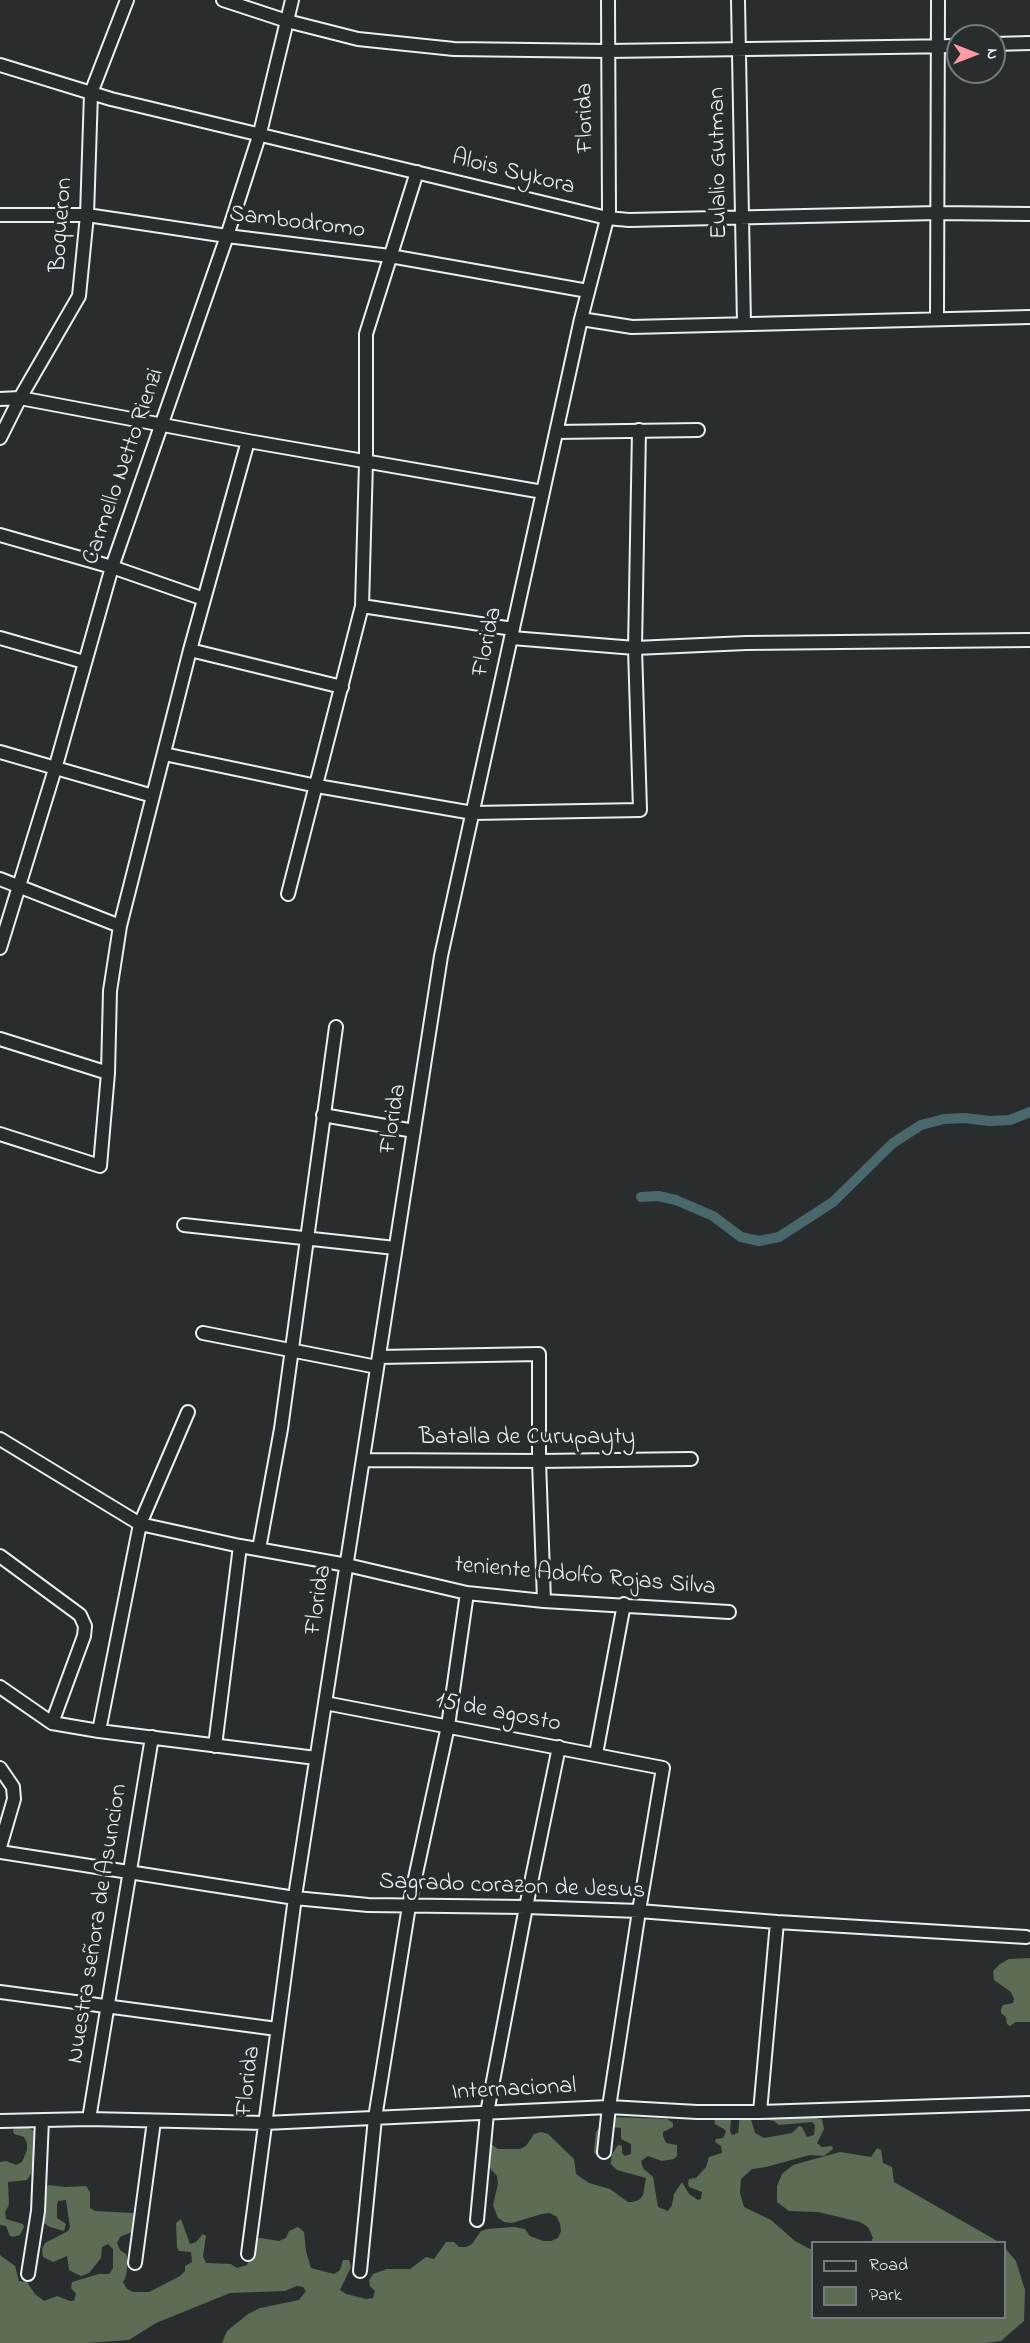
<!DOCTYPE html>
<html>
<head>
<meta charset="utf-8">
<style>
	body { margin:0 }
	#map { position:relative; width:1030px; height:2343px; overflow:hidden; background:#2a2d2e; font-family:"Indie Flower",sans-serif }
	canvas { display:block }
	.legend { position:absolute; left:811px; top:2241px; width:195px; height:78px; box-sizing:border-box; background:#2a2d2e; border:2px solid #767b7f; margin:0; padding:8px 10px; list-style:none; font-size:18px; color:#e8f1f8 }
	.legend li { display:flex; align-items:center; gap:12px; height:30px }
	.legend b { width:30px; border:2px solid #767b7f }
	.north { position:absolute; left:946px; top:24px; width:60px; height:60px; box-sizing:border-box; background:#2a2d2e; border:2px solid #767b7f; border-radius:50%; rotate:90deg; font-size:16px; font-weight:700; line-height:24px; text-align:center; color:#e8f1f8 }
	.north::after { content:''; display:block; margin:auto; width:21px; height:27px; background:#ff9aa2; clip-path:polygon(50% 0,100% 100%,50% 72%,0 100%) }
</style>
</head>
<body>
<div id="map">
<canvas width="1030" height="2343"></canvas>
<ul class="legend">
<li><b style="height:8px;background:#2a2d2e"></b>Road</li>
<li><b style="height:16px;background:#5d6c54"></b>Park</li>
</ul>
<div class="north">N</div>
</div>
<script>
const g = document.querySelector('canvas').getContext('2d');
g.lineJoin = 'round';
function fill(path, color) { g.fillStyle = color; g.fill(path, 'evenodd'); }
const poly = rows => new Path2D(rows.map(r => 'M' + r).join(''));
function strokePath(path, color, width, dash) { g.strokeStyle = color; g.lineWidth = width; g.lineCap = dash ? 'butt' : 'round'; g.setLineDash(dash || []); g.stroke(path); }
function label(font, color, halo, rows, align = 'center') {
  g.font = font + ' "Indie Flower",sans-serif'; g.lineWidth = 6; g.setLineDash([]); g.textBaseline = 'middle'; g.strokeStyle = halo; g.fillStyle = color; for (const [text, x, y, turn = 0] of rows) {
    g.save(); g.translate(x, y); g.rotate((+turn || 0) * Math.PI / 180); g.textAlign = isNaN(turn) ? turn : align; if (halo) g.strokeText(text, 0, 0); g.fillText(text, 0, 0); g.restore();
  }
}
fill(poly([
	[1030,1958,1030,2022,1016,2022,1010,2026,1007,2024,1006,2017,1001,2013,1001,2009,1003,2005,1013,2003,1014,1999,1011,1992,994,1980,993,1971,1000,1964,1009,1959],
	[792,2114,822,2119,824,2129,817,2143,822,2147,832,2146,833,2149,824,2156,810,2155,766,2167,752,2169,741,2179,740,2193,744,2207,771,2220,795,2241,812,2250,812,2318,1004,2318,1005,2248,1016,2261,1025,2290,1024,2321,1001,2341,986,2343,222,2343,227,2331,248,2314,260,2308,299,2300,306,2291,303,2287,297,2286,285,2291,230,2293,156,2323,129,2340,86,2343,0,2343,0,2255,15,2266,19,2281,27,2282,35,2294,44,2301,57,2296,70,2301,74,2301,76,2294,71,2288,72,2282,99,2274,109,2274,113,2268,113,2249,108,2244,102,2247,101,2258,89,2273,81,2276,69,2270,67,2256,53,2262,43,2257,42,2249,45,2243,68,2231,70,2227,66,2200,58,2201,57,2205,57,2218,66,2224,64,2231,50,2227,40,2221,40,2210,46,2194,46,2187,49,2185,65,2187,86,2186,90,2192,90,2208,95,2211,133,2213,139,2218,134,2231,120,2237,117,2243,120,2250,126,2254,128,2261,126,2276,123,2282,127,2289,133,2292,149,2292,155,2289,180,2276,185,2271,185,2266,192,2262,191,2252,179,2251,177,2248,176,2223,181,2219,190,2244,196,2242,203,2234,206,2236,203,2256,206,2263,231,2264,237,2268,247,2265,255,2239,261,2238,279,2241,286,2238,289,2231,298,2227,304,2232,306,2251,311,2268,334,2274,340,2270,343,2260,349,2260,351,2267,340,2290,346,2294,366,2299,373,2298,375,2291,370,2286,369,2280,373,2274,387,2269,410,2269,426,2257,434,2259,446,2242,454,2242,459,2247,466,2247,472,2244,481,2231,487,2229,514,2227,525,2229,530,2236,543,2241,551,2241,558,2238,561,2231,560,2224,557,2217,550,2213,542,2214,512,2223,504,2222,498,2218,493,2205,498,2184,497,2176,487,2165,484,2145,491,2144,498,2149,520,2149,526,2146,534,2134,541,2132,548,2134,574,2159,576,2174,589,2183,610,2189,628,2202,632,2202,639,2200,643,2195,646,2178,617,2170,611,2164,611,2161,612,2154,618,2145,622,2146,622,2153,625,2156,631,2154,631,2144,621,2139,621,2128,611,2127,606,2142,610,2155,607,2157,600,2157,594,2153,596,2132,605,2120,612,2117,667,2119,673,2123,673,2127,663,2132,663,2136,666,2143,677,2145,677,2156,674,2159,662,2161,648,2156,641,2161,643,2168,653,2177,658,2207,668,2211,672,2205,674,2194,682,2182,689,2194,698,2200,701,2199,702,2192,689,2187,688,2184,689,2179,696,2178,706,2167,709,2157,722,2153,721,2146,715,2142,716,2139,723,2138,726,2132,724,2129,715,2124,714,2117,717,2115,731,2120,730,2131,732,2135,738,2133,740,2115,750,2116,755,2133,764,2138,792,2133,799,2126,802,2127,807,2137,814,2135,815,2125,812,2122,779,2125,774,2121,756,2117],
	[27,2127,34,2131,37,2138,31,2174,27,2180,8,2182,9,2205,5,2212,6,2219,23,2224,24,2227,20,2235,13,2237,10,2236,6,2226,0,2225,0,2162,6,2161,16,2165,22,2162,27,2150,27,2143,24,2137,14,2134,13,2130,15,2128],
	[877,2148,881,2150,883,2163,892,2167,894,2182,999,2242,871,2242,873,2238,868,2227,860,2222,818,2212,789,2211,777,2202,777,2186,782,2174,793,2165,840,2152,871,2157]
]), '#5d6c54');
strokePath(poly([
	[641,1197,658,1196,676,1200,713,1216,741,1237,759,1241,779,1237,833,1202,893,1143,921,1125,944,1119,965,1118,989,1121,1010,1120,1030,1112]
]), '#4a686b', 10);
const minor = poly([
	[223,0,287,21,358,39,454,49,608,51,958,46],
	[738,0,744,324],
	[994,44,1030,43],
	[0,65,111,99,607,218,629,220,937,213,1030,214],
	[0,215,87,215,227,236,390,256,588,291],
	[937,318,938,0],
	[581,319,632,327,1030,317],
	[0,399,20,398,248,441,543,492],
	[556,432,698,430],
	[0,438,20,398,79,296,87,215,91,93,127,0],
	[0,535,112,567,204,599],
	[362,606,513,629],
	[0,638,84,662],
	[512,638,635,648,746,643,1030,640],
	[190,650,342,687],
	[0,752,153,796],
	[164,754,317,786,473,813,640,810,635,648,639,430],
	[0,879,120,926],
	[288,894,362,606,366,462,366,334,417,172],
	[0,948,55,769,112,567,227,236,260,133,292,0],
	[0,1039,108,1073],
	[323,1115,414,1131],
	[0,1134,100,1166,108,1073,110,991,120,926,190,650,248,441],
	[184,1225,395,1248],
	[203,1333,377,1367],
	[379,1357,539,1354,539,1461,544,1601],
	[0,1439,140,1524,240,1546,347,1565,467,1593,544,1601,729,1612],
	[363,1460,539,1461,691,1459],
	[259,1549,281,1429,336,1027],
	[0,1556,80,1615,85,1626,84,1636,52,1723],
	[0,1687,52,1723,99,1731,316,1758],
	[325,1703,663,1768,639,1911,609,2107,604,2152],
	[99,1731,140,1524,188,1412],
	[215,1746,240,1546],
	[596,1754,624,1604],
	[0,1768,13,1787,14,1799,0,1847],
	[0,1852,295,1898,368,1905,526,1907,639,1911,777,1922,1026,1937],
	[0,1992,277,2029],
	[760,2112,777,1922],
	[89,2119,152,1737],
	[0,2121,89,2119,265,2123,609,2107,697,2112,760,2112,1030,2103],
	[477,2220,487,2113,526,1907,559,1747],
	[248,2254,296,1890,441,956,581,319,609,211,608,0],
	[135,2263,154,2121],
	[360,2271,375,2118,409,1906,448,1726,467,1593],
	[28,2274,38,2211,42,2120]
]);
strokePath(minor, '#e8f1f8', 16);
strokePath(minor, '#2a2d2e', 12);
label('24px', '#e8f1f8', '#2a2d2e', [
	["Florida",587,118,-91],
	["Eulalio Gutman",720,163,-91],
	["Alois Sykora",513,174,14],
	["Sambodromo",297,224,7],
	["Boqueron",63,225,-86],
	["Carmello Netto Rienzi",125,467,-71],
	["Florida",489,642,-78],
	["Florida",395,1119,-81],
	["Batalla de Curupayty",527,1439],
	["teniente Adolfo Rojas Silva",585,1578,5],
	["Florida",320,1600,-81],
	["15 de agosto",498,1714,11],
	["Sagrado corazon de Jesus",512,1888,2],
	["Nuestra señora de Asuncion",99,1924,-81],
	["Florida",250,2081,-83],
	["Internacional",514,2091,-3]
]);
</script>
</body>
</html>
